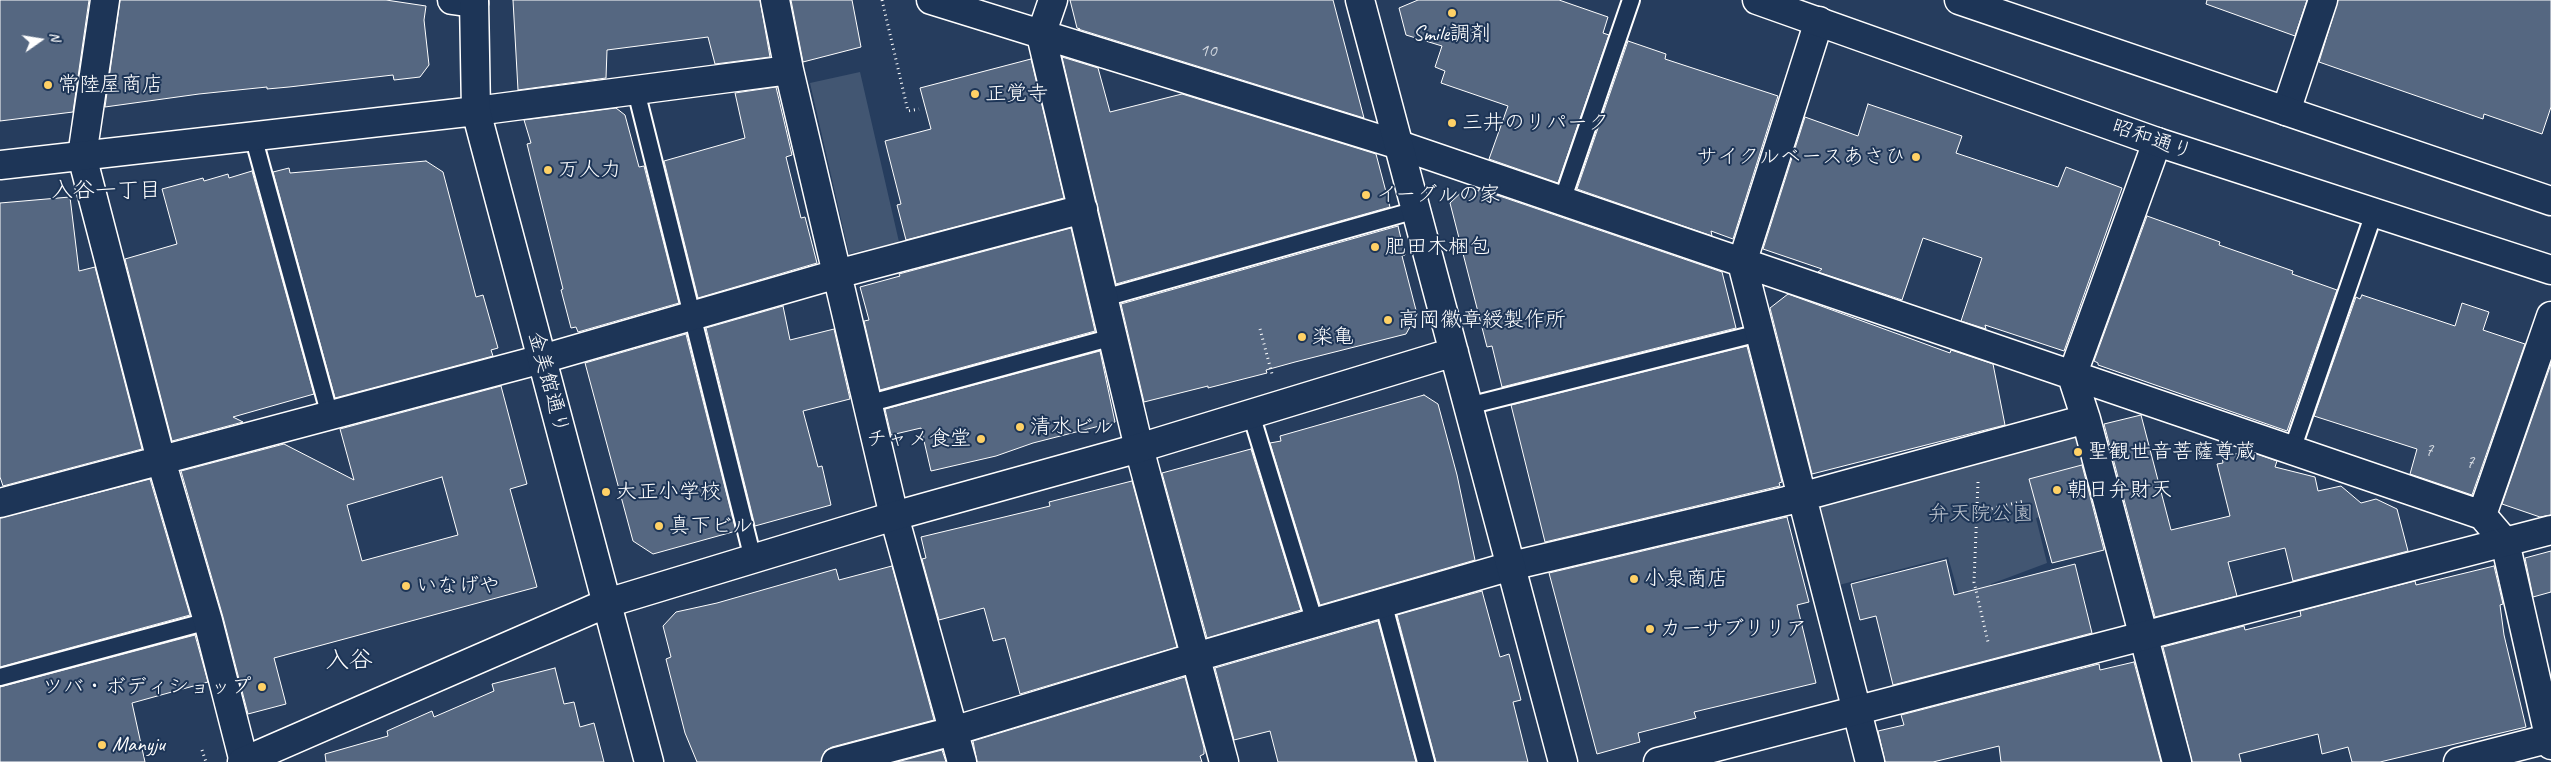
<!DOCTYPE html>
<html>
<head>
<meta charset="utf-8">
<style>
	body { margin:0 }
	#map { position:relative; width:2551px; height:762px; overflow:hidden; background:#263d5e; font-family:Caveat,sans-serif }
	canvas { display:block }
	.north { position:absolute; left:15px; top:15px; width:50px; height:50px; -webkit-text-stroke:4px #1d3557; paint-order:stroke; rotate:77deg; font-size:14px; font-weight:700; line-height:20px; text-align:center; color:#fff }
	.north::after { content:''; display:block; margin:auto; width:18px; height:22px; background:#fff; clip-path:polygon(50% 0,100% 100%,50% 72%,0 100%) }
</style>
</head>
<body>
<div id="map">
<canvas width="2551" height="762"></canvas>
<div class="north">N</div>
</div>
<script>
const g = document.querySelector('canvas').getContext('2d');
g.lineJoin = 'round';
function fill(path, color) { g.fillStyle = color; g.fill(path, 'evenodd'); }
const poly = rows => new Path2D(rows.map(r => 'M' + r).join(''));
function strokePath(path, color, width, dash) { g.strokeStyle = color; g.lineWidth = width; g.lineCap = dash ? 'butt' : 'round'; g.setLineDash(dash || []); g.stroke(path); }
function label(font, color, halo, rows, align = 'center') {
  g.font = font + ' Caveat,"Klee One",sans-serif'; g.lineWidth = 4; g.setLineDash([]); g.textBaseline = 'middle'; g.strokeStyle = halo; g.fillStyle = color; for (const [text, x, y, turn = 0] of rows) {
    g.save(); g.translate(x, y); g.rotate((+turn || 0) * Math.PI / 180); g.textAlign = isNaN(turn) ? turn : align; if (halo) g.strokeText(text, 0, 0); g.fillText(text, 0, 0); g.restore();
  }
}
fill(poly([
	[860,72,899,242,849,254,810,83],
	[2077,434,2094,504,2036,518,2047,563,1991,584,2006,651,1977,659,1948,557,1835,586,1809,502]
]), '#425672');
const building = poly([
	[0,0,89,0,73,112,0,121,0,0],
	[120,0,386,0,426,6,424,20,429,65,420,77,394,80,393,75,289,87,267,89,267,87,199,94,105,107,120,0],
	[513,0,760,0,770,57,715,64,708,37,607,50,606,78,518,90,513,0],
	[791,0,852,0,861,47,803,62,791,0],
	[1070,0,1333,0,1364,118,1078,29,1080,29,1077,28,1070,0],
	[1418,0,1559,0,1608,17,1603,33,1609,35,1558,183,1489,159,1508,106,1441,83,1445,71,1435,67,1442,46,1406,35,1399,8,1418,0],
	[2207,0,2307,0,2295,36,2206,4,2207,0],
	[2338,0,2551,0,2551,107,2542,134,2484,114,2483,119,2319,62,2338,0],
	[1628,41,1666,54,1665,59,1778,96,1733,239,1711,231,1712,236,1577,189,1628,41],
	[1062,57,1098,68,1110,112,1182,94,1376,154,1390,207,1116,284,1062,57],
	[1031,59,1064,198,906,240,897,205,901,204,885,141,931,129,920,88,1031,59],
	[776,87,792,155,786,157,801,218,805,217,817,263,698,298,664,161,745,138,735,93,776,87],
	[1868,104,1962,136,1956,153,2058,187,2066,167,2122,188,2064,351,1985,325,1986,329,1961,321,1982,258,1923,238,1902,300,1818,272,1822,269,1763,249,1805,117,1858,136,1868,104],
	[616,108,625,115,639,167,644,166,679,303,578,332,576,327,571,328,561,290,563,289,527,144,531,143,524,120,616,108],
	[426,161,443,172,476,297,483,295,498,348,491,350,493,356,335,398,273,172,289,168,290,173,426,161],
	[252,171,314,394,233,417,243,422,172,441,125,259,177,244,162,189,203,178,204,181,228,174,229,178,252,171],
	[1467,187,1479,191,1479,189,1722,272,1736,328,1502,387,1492,346,1487,347,1450,203,1467,187],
	[70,197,79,271,95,267,142,449,3,486,0,477,0,203,70,197],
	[2147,216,2220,242,2219,245,2293,271,2292,274,2337,290,2287,431,2098,365,2098,363,2094,361,2147,216],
	[1398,226,1405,255,1402,256,1417,314,1406,334,1295,362,1266,370,1267,373,1208,388,1208,386,1144,402,1121,304,1398,226],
	[1071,228,1095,331,880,390,864,321,869,320,860,287,900,276,899,274,1071,228],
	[1788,294,1950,353,1951,350,1993,364,2005,425,1812,474,1770,308,1788,294],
	[2362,295,2455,326,2462,303,2489,312,2483,330,2525,344,2472,495,2410,474,2417,449,2314,416,2356,297,2360,299,2362,295],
	[783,306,790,340,834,329,850,399,803,411,818,467,822,466,831,505,755,526,706,328,783,306],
	[686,334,736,531,653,554,633,541,585,363,686,334],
	[1747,346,1782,482,1779,483,1780,486,1545,542,1511,405,1747,346],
	[1100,351,1115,422,1033,443,996,456,931,471,921,428,891,435,885,409,1100,351],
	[2551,364,2551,515,2540,517,2502,504,2551,364],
	[501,386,527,484,510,489,537,587,274,658,286,704,248,714,223,617,181,471,284,444,354,480,340,429,501,386],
	[442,477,458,535,362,561,347,505,442,477],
	[1424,395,1438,404,1457,475,1475,560,1320,605,1270,443,1281,441,1280,436,1424,395],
	[2141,415,2171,530,2230,516,2217,464,2223,463,2222,457,2248,451,2277,461,2275,467,2315,477,2318,491,2341,486,2361,503,2376,499,2397,509,2408,551,2293,581,2285,548,2228,562,2237,596,2155,617,2104,424,2141,415],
	[1251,449,1301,610,1207,638,1162,473,1251,449],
	[2082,465,2104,550,2052,563,2029,479,2082,465],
	[150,479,190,615,0,667,0,518,150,479],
	[1132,481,1177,647,1020,694,1005,638,993,641,984,608,939,620,922,559,926,558,921,537,1050,506,1049,502,1132,481],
	[1787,517,1809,602,1797,605,1816,683,1694,712,1696,718,1638,733,1640,742,1597,754,1549,573,1787,517],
	[2551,551,2551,592,2533,597,2525,558,2551,551],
	[1946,560,1954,595,2075,564,2092,633,1893,685,1876,616,1860,620,1851,584,1946,560],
	[892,566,934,720,832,747,825,751,821,762,697,762,685,733,666,659,671,657,663,626,676,612,717,603,836,569,839,580,892,566],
	[2494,566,2503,604,2500,605,2504,635,2526,727,2380,762,2352,762,2348,747,2322,754,2318,734,2239,754,2241,762,2192,762,2163,647,2244,626,2245,630,2301,616,2300,611,2415,581,2416,585,2494,566],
	[1482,591,1500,657,1509,654,1521,700,1513,702,1528,762,1436,762,1397,615,1482,591],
	[1378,621,1416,762,1278,762,1270,731,1234,740,1215,668,1378,621],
	[195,635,208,682,132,703,145,762,0,762,0,687,195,635],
	[2134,662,2161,762,2001,762,1999,746,1933,762,1885,762,1878,731,1904,725,1901,715,2099,664,2100,670,2134,662],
	[555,668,564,704,574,702,580,727,594,723,604,762,326,762,325,754,388,736,387,731,432,711,434,717,494,691,492,684,555,668],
	[1185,677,1204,748,1204,754,1200,756,1202,762,977,762,973,741,1185,677],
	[942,750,946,762,897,762,942,750]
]);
fill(building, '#556781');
strokePath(building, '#fff', 1);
const service = poly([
	[636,91,753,559],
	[253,136,330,416],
	[1562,201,1631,0],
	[1104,298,1416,210],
	[867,404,1113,337],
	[1468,406,1759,333],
	[1251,414,1315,623],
	[2292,450,2374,213],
	[1383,602,1426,762],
	[0,677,208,621]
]);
const minor = poly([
	[105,0,82,156,161,460,208,621,244,762],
	[452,0,474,3],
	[775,0,789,70,894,516,962,762],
	[931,0,1399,145,2482,515,2505,542,2551,745],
	[1053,0,1041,35,1139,448,1224,762],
	[1819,21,1742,263,1870,762],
	[476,111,789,70],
	[2286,111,2323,0],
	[2157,142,2072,376,2086,419,2177,762],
	[0,503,542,359,837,274,1083,209],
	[2482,515,2551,316],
	[836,762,953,731,1196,657,1511,566,1786,501,2086,419],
	[2458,762,2551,738]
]);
const tertiary = poly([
	[474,0,476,111,649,762],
	[1360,0,1563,762],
	[0,165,476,111],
	[242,762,607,603,894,516,1139,448,1454,352],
	[1658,762,2551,530]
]);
const trunk = poly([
	[1757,0,2157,142,2551,270],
	[1959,0,2551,201]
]);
strokePath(service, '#fff', 20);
strokePath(minor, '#fff', 31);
strokePath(tertiary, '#fff', 31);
strokePath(trunk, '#fff', 31);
strokePath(poly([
	[882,0,908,111,919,109],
	[1260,329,1272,374],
	[1978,482,1974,582,1988,642],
	[1977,512,2024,501],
	[202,750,206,762]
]), '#fff', 3, [1, 4]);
strokePath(service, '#1d3557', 16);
strokePath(minor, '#1d3557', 28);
strokePath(tertiary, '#1d3557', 28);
strokePath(trunk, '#1d3557', 28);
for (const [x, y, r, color] of [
	[1452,13,5,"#ffd166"],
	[48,85,5,"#ffd166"],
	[975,94,5,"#ffd166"],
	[1452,123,5,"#ffd166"],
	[1916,157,5,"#ffd166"],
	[548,170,5,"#ffd166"],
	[1366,195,5,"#ffd166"],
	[1375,247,5,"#ffd166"],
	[1388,320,5,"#ffd166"],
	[1302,337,5,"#ffd166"],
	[1020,427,5,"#ffd166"],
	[981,439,5,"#ffd166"],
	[2078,452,5,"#ffd166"],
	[2057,490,5,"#ffd166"],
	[606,492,5,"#ffd166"],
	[659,526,5,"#ffd166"],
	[1634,579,5,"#ffd166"],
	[406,586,5,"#ffd166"],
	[1650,629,5,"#ffd166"],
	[262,687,5,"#ffd166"],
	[102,745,5,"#ffd166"]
]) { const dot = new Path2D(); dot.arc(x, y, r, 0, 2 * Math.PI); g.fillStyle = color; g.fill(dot); strokePath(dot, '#1d3557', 2); }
label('19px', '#d4d9e0', null, [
	["10",1208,51],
	["7",2429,451],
	["7",2470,463]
]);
label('21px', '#fff', '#1d3557', [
	["Smile調剤",1452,34,"center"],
	["常陸屋商店",58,85],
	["正覚寺",985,94],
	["三井のリパーク",1462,123],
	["サイクルベースあさひ",1906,157,"right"],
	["万人力",558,170],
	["イーグルの家",1376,195],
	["肥田木梱包",1385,247],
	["高岡徽章綬製作所",1398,320],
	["楽亀",1312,337],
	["清水ビル",1030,427],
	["チャメ食堂",971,439,"right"],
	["聖観世音菩薩尊蔵",2088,452],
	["朝日弁財天",2067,490],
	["大正小学校",616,492],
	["真下ビル",669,526],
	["小泉商店",1644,579],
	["いなげや",416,586],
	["カーサブリリア",1660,629],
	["ツバ・ボディショップ",252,687,"right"],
	["Manyju",112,745]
], 'left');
label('21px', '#fff', '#1d3557', [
	["昭和通り",2152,140,19],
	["金美館通り",548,383,75]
]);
label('21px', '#bdc4ce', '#1d3557', [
	["弁天院公園",1981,514]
]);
label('22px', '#fff', '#1d3557', [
	["入谷一丁目",106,191]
]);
label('24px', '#fff', '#1d3557', [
	["入谷",349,661]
]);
</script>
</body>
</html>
